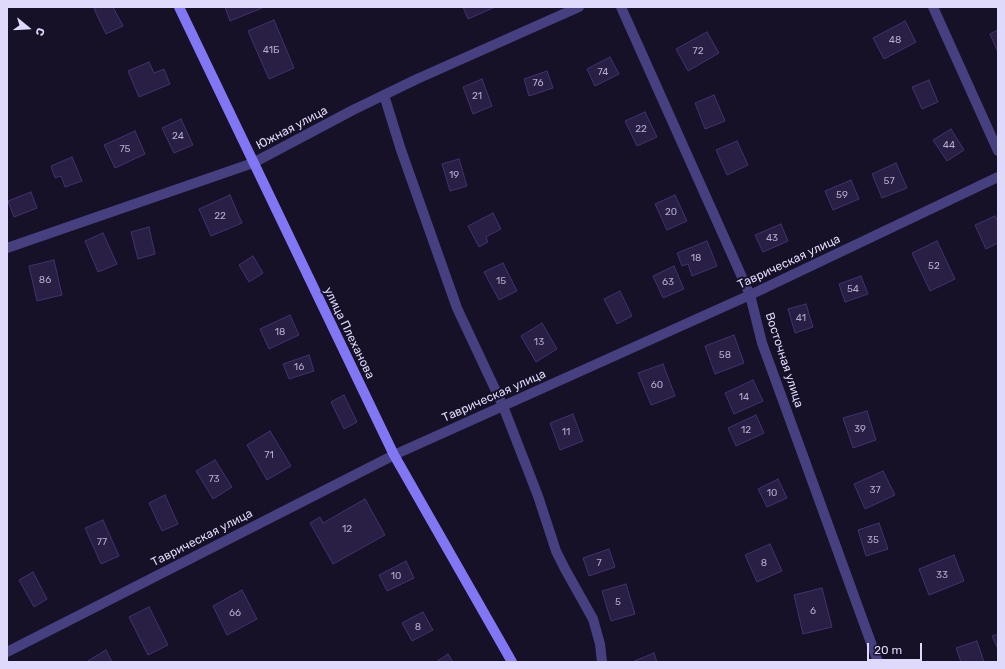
<!DOCTYPE html>
<html>
<head>
<meta charset="utf-8">
<style>
	body { margin:0 }
	#map { position:relative; width:1005px; height:669px; overflow:hidden; background:#161126; font-family:Rubik,sans-serif }
	canvas { display:block }
	.frame { position:absolute; inset:0; border:8px solid #dfd9fc; pointer-events:none }
	.north { position:absolute; left:8px; top:8px; width:40px; height:40px; -webkit-text-stroke:3px #161126; paint-order:stroke; rotate:108deg; font-size:11px; font-weight:700; line-height:16px; text-align:center; color:#dfd9fc }
	.north::after { content:''; display:block; margin:auto; width:14px; height:18px; background:#dfd9fc; clip-path:polygon(50% 0,100% 100%,50% 72%,0 100%) }
	.scale { position:absolute; left:867px; top:643px; width:55px; height:18px; box-sizing:border-box; border:2px solid #dfd9fc; border-top:0; padding-left:5px; font-size:12px; line-height:14px; white-space:nowrap; color:#dfd9fc; -webkit-text-stroke:3px #161126; paint-order:stroke }
</style>
</head>
<body>
<div id="map">
<canvas width="1005" height="669"></canvas>
<div class="frame"></div>
<div class="north">С</div>
<div class="scale">20 m</div>
</div>
<script>
const g = document.querySelector('canvas').getContext('2d');
g.lineJoin = 'round';
function fill(path, color) { g.fillStyle = color; g.fill(path, 'evenodd'); }
const poly = rows => new Path2D(rows.map(r => 'M' + r).join(''));
function strokePath(path, color, width, dash) { g.strokeStyle = color; g.lineWidth = width; g.lineCap = dash ? 'butt' : 'round'; g.setLineDash(dash || []); g.stroke(path); }
function label(font, color, halo, rows, align = 'center') {
  g.font = font + ' Rubik,sans-serif'; g.lineWidth = 4; g.setLineDash([]); g.textBaseline = 'middle'; g.strokeStyle = halo; g.fillStyle = color; for (const [text, x, y, turn = 0] of rows) {
    g.save(); g.translate(x, y); g.rotate((+turn || 0) * Math.PI / 180); g.textAlign = isNaN(turn) ? turn : align; if (halo) g.strokeText(text, 0, 0); g.fillText(text, 0, 0); g.restore();
  }
}
const building = poly([
	[98,7,113,7,123,26,106,34,94,9,98,7],
	[225,7,262,7,262,8,230,21,225,7],
	[463,7,495,7,468,19,463,7],
	[274,20,294,68,269,79,248,31,274,20],
	[905,21,916,42,884,59,873,38,905,21],
	[998,30,998,52,990,34,998,30],
	[707,32,719,53,688,71,676,49,707,32],
	[610,57,619,74,595,86,587,69,610,57],
	[149,62,154,73,164,69,170,84,139,97,128,71,149,62],
	[547,71,553,88,529,96,524,79,547,71],
	[482,79,492,106,473,114,463,87,482,79],
	[929,80,938,102,922,109,912,87,929,80],
	[714,95,725,121,705,129,695,103,714,95],
	[645,112,657,137,637,146,625,121,645,112],
	[181,119,193,145,174,153,162,128,181,119],
	[951,129,964,150,947,161,933,140,951,129],
	[135,131,145,154,115,168,104,145,135,131],
	[737,141,748,165,727,175,716,150,737,141],
	[72,157,82,181,65,187,61,176,55,178,51,166,72,157],
	[459,159,467,186,450,191,442,164,459,159],
	[896,163,907,188,882,198,872,174,896,163],
	[851,180,859,199,833,210,825,191,851,180],
	[31,192,37,208,14,217,8,201,31,192],
	[230,195,242,223,211,236,199,209,230,195],
	[675,195,687,221,667,230,655,204,675,195],
	[493,213,501,229,486,237,488,242,479,247,468,226,493,213],
	[995,216,998,221,998,243,986,249,975,225,995,216],
	[781,224,788,241,763,252,755,235,781,224],
	[149,227,155,254,138,259,131,232,149,227],
	[103,233,117,264,98,272,85,241,103,233],
	[707,241,717,266,692,276,688,264,682,266,677,253,707,241],
	[937,241,955,279,930,291,912,253,937,241],
	[253,256,263,273,249,282,239,265,253,256],
	[54,260,62,295,37,301,29,266,54,260],
	[503,263,517,291,499,300,484,272,503,263],
	[674,266,684,289,663,298,653,276,674,266],
	[861,276,868,294,845,302,839,284,861,276],
	[620,291,632,316,617,324,604,299,620,291],
	[806,304,813,327,795,333,788,309,806,304],
	[290,315,299,335,269,349,260,329,290,315],
	[542,323,557,349,536,362,521,336,542,323],
	[734,335,744,363,715,374,705,346,734,335],
	[309,355,314,371,289,379,283,364,309,355],
	[663,364,675,396,651,405,638,373,663,364],
	[753,380,763,401,734,414,725,393,753,380],
	[344,395,357,422,344,429,331,402,344,395],
	[867,411,876,440,853,448,843,418,867,411],
	[573,414,583,441,560,450,550,423,573,414],
	[756,415,764,433,736,446,728,428,756,415],
	[270,431,291,466,267,480,247,445,270,431],
	[215,460,232,487,213,499,196,471,215,460],
	[883,471,895,495,865,509,854,484,883,471],
	[778,479,787,498,767,507,758,489,778,479],
	[165,495,178,524,162,531,149,503,165,495],
	[365,499,385,535,333,564,310,523,320,517,323,523,365,499],
	[103,520,119,556,101,564,85,528,103,520],
	[879,523,888,549,866,556,858,530,879,523],
	[770,544,782,571,757,582,745,555,770,544],
	[609,549,615,567,589,576,583,558,609,549],
	[954,555,964,581,929,595,919,569,954,555],
	[406,561,414,578,387,591,379,575,406,561],
	[33,572,47,599,34,607,19,580,33,572],
	[626,584,635,614,611,621,602,591,626,584],
	[822,588,832,627,803,634,794,595,822,588],
	[242,590,257,619,227,635,213,606,242,590],
	[149,607,168,645,148,655,129,617,149,607],
	[423,612,433,630,412,641,402,623,423,612],
	[998,634,998,649,992,636,998,634],
	[977,641,984,662,961,662,956,648,977,641],
	[106,650,112,662,88,662,88,661,106,650],
	[654,653,657,662,632,662,654,653],
	[448,654,453,662,436,662,448,654]
]);
fill(building, '#291f45');
strokePath(building, '#423270', 1);
strokePath(poly([
	[384,95,401,150,457,308,503,406,538,496,556,551,565,569,593,619,600,644,602,662]
]), '#464081', 10);
strokePath(poly([
	[621,7,750,295,762,343,878,662],
	[933,7,998,151],
	[7,248,253,163,353,110,417,79,579,7],
	[7,652,394,455,750,295,998,177]
]), '#464081', 10);
strokePath(poly([
	[179,7,394,455,512,662]
]), '#8177f5', 10);
label('10px', '#b2aace', null, [
	["48",895,40],
	["41Б",271,50],
	["72",698,51],
	["74",603,72],
	["76",538,83],
	["21",477,96],
	["22",641,129],
	["24",178,136],
	["44",949,145],
	["75",125,149],
	["19",454,175],
	["57",889,181],
	["59",842,195],
	["20",671,212],
	["22",220,216],
	["43",772,238],
	["18",696,258],
	["52",934,266],
	["86",45,280],
	["15",501,281],
	["63",668,282],
	["54",853,289],
	["41",801,318],
	["18",280,332],
	["13",539,342],
	["58",725,355],
	["16",299,367],
	["60",657,385],
	["14",744,397],
	["39",860,429],
	["12",746,430],
	["11",566,432],
	["71",269,455],
	["73",214,479],
	["37",875,490],
	["10",772,493],
	["12",347,529],
	["35",873,540],
	["77",102,542],
	["7",599,563],
	["8",764,563],
	["33",942,575],
	["10",396,576],
	["5",618,602],
	["6",813,611],
	["66",235,613],
	["8",418,627]
]);
label('12px', '#dfd9fc', '#161126', [
	["Южная улица",292,128,-28],
	["Таврическая улица",789,262,-25],
	["улица Плеханова",349,333,64],
	["Восточная улица",784,360,72],
	["Таврическая улица",494,396,-24],
	["Таврическая улица",202,538,-27]
]);
</script>
</body>
</html>
